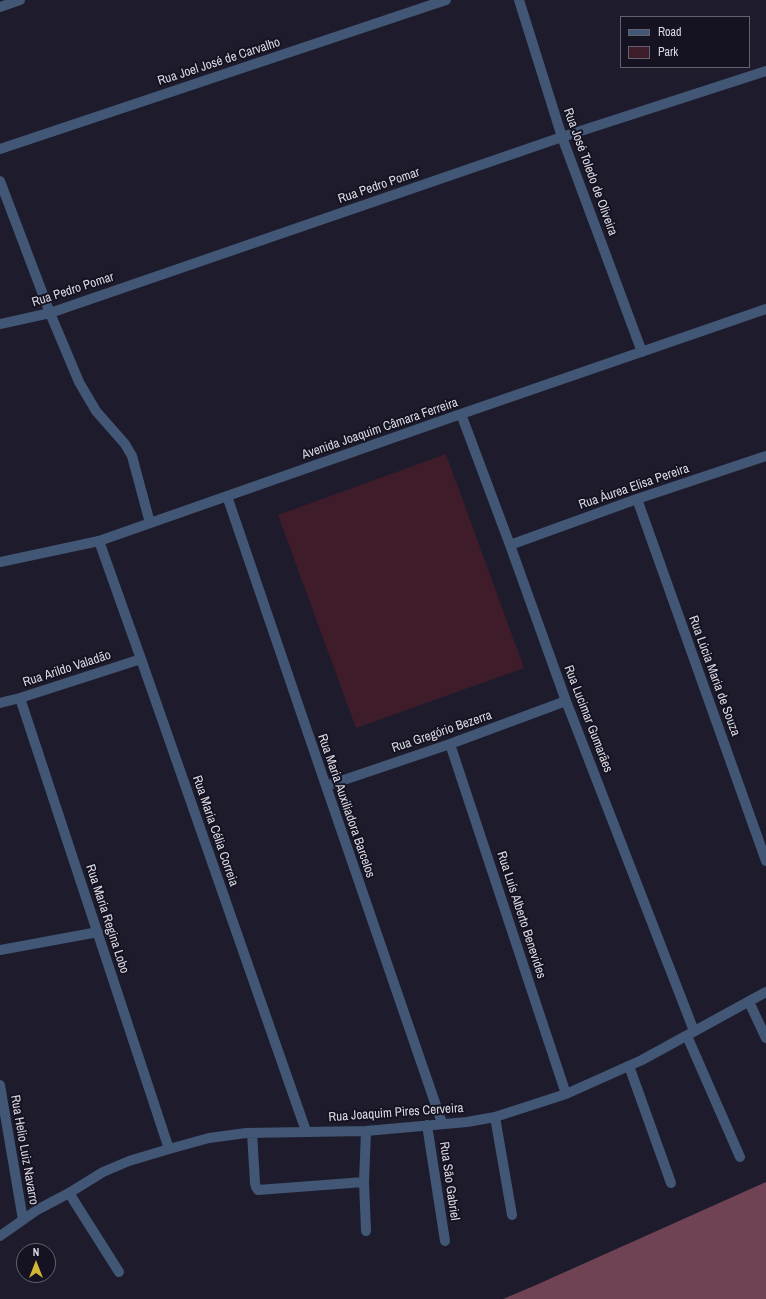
<!DOCTYPE html>
<html>
<head>
<meta charset="utf-8">
<style>
	body { margin:0 }
	#map { position:relative; width:766px; height:1299px; overflow:hidden; background:#1e1c2c; font-family:"Archivo Narrow",sans-serif }
	canvas { display:block }
	.legend { position:absolute; left:620px; top:16px; width:130px; height:52px; box-sizing:border-box; background:#151322; border:1px solid #636270; margin:0; padding:5px 7px; list-style:none; font-size:12px; color:#d9d9e4 }
	.legend li { display:flex; align-items:center; gap:8px; height:20px }
	.legend b { width:20px; border:1px solid #636270 }
	.north { position:absolute; left:16px; top:1243px; width:40px; height:40px; box-sizing:border-box; background:#151322; border:1px solid #636270; border-radius:50%; rotate:0deg; font-size:11px; font-weight:700; line-height:16px; text-align:center; color:#d9d9e4 }
	.north::after { content:''; display:block; margin:auto; width:14px; height:18px; background:#d4b635; clip-path:polygon(50% 0,100% 100%,50% 72%,0 100%) }
</style>
</head>
<body>
<div id="map">
<canvas width="766" height="1299"></canvas>
<ul class="legend">
<li><b style="height:5px;background:#415775"></b>Road</li>
<li><b style="height:11px;background:#3e1c2a"></b>Park</li>
</ul>
<div class="north">N</div>
</div>
<script>
const g = document.querySelector('canvas').getContext('2d');
g.lineJoin = 'round';
function fill(path, color) { g.fillStyle = color; g.fill(path, 'evenodd'); }
const poly = rows => new Path2D(rows.map(r => 'M' + r).join(''));
function strokePath(path, color, width, dash) { g.strokeStyle = color; g.lineWidth = width; g.lineCap = dash ? 'butt' : 'round'; g.setLineDash(dash || []); g.stroke(path); }
function label(font, color, halo, rows, align = 'center') {
  g.font = font + ' "Archivo Narrow",sans-serif'; g.lineWidth = 4; g.setLineDash([]); g.textBaseline = 'middle'; g.strokeStyle = halo; g.fillStyle = color; for (const [text, x, y, turn = 0] of rows) {
    g.save(); g.translate(x, y); g.rotate((+turn || 0) * Math.PI / 180); g.textAlign = isNaN(turn) ? turn : align; if (halo) g.strokeText(text, 0, 0); g.fillText(text, 0, 0); g.restore();
  }
}
fill(poly([
	[446,454,524,668,356,728,278,515]
]), '#3e1c2a');
fill(poly([
	[766,1182,766,1299,503,1299,536,1285]
]), '#6f4354');
strokePath(poly([
	[629,1066,671,1183]
]), '#415775', 10);
strokePath(poly([
	[519,0,562,137,642,352],
	[0,7,20,0],
	[0,149,446,0],
	[0,181,50,313,79,382,96,411,125,444,132,456,150,523],
	[0,324,50,313,562,137,766,71],
	[461,414,510,545,566,701,694,1031],
	[227,496,326,786,442,1123],
	[637,499,766,861],
	[99,541,141,659,306,1131],
	[510,545,637,499,766,456],
	[0,562,99,541,461,414,766,309],
	[20,698,169,1149],
	[0,703,20,698,141,659],
	[450,744,566,1094],
	[326,786,450,744,566,701],
	[0,950,98,932],
	[749,1002,766,1038],
	[687,1036,740,1157],
	[0,1085,23,1220],
	[495,1117,512,1215],
	[427,1125,445,1241],
	[366,1131,364,1182,366,1231],
	[252,1133,255,1183,256,1187,258,1190,364,1182],
	[69,1193,119,1272],
	[0,1236,37,1210,69,1193,103,1172,129,1161,169,1149,209,1138,246,1133,366,1131,467,1122,495,1117,566,1094,642,1060,766,992]
]), '#415775', 10);
label('13px', '#d9d9e4', '#151322', [
	["Rua Joel José de Carvalho",219,62,-18],
	["Rua José Toledo de Oliveira",590,172,70],
	["Rua Pedro Pomar",379,186,-19],
	["Rua Pedro Pomar",73,290,-18],
	["Avenida Joaquim Câmara Ferreira",380,429,-19],
	["Rua Áurea Elisa Pereira",634,487,-19],
	["Rua Arildo Valadão",67,669,-18],
	["Rua Lúcia Maria de Souza",714,676,70],
	["Rua Lucimar Gumarães",588,719,69],
	["Rua Gregório Bezerra",442,732,-19],
	["Rua Maria Auxiliadora Barcelos",346,806,71],
	["Rua Maria Célia Correia",215,831,71],
	["Rua Luís Alberto Benevides",521,915,72],
	["Rua Maria Regina Lobo",107,919,72],
	["Rua Joaquim Pires Cerveira",396,1113,-4],
	["Rua Helio Luiz Navarro",24,1150,80],
	["Rua Sāo Gabriel",449,1181,82]
]);
</script>
</body>
</html>
